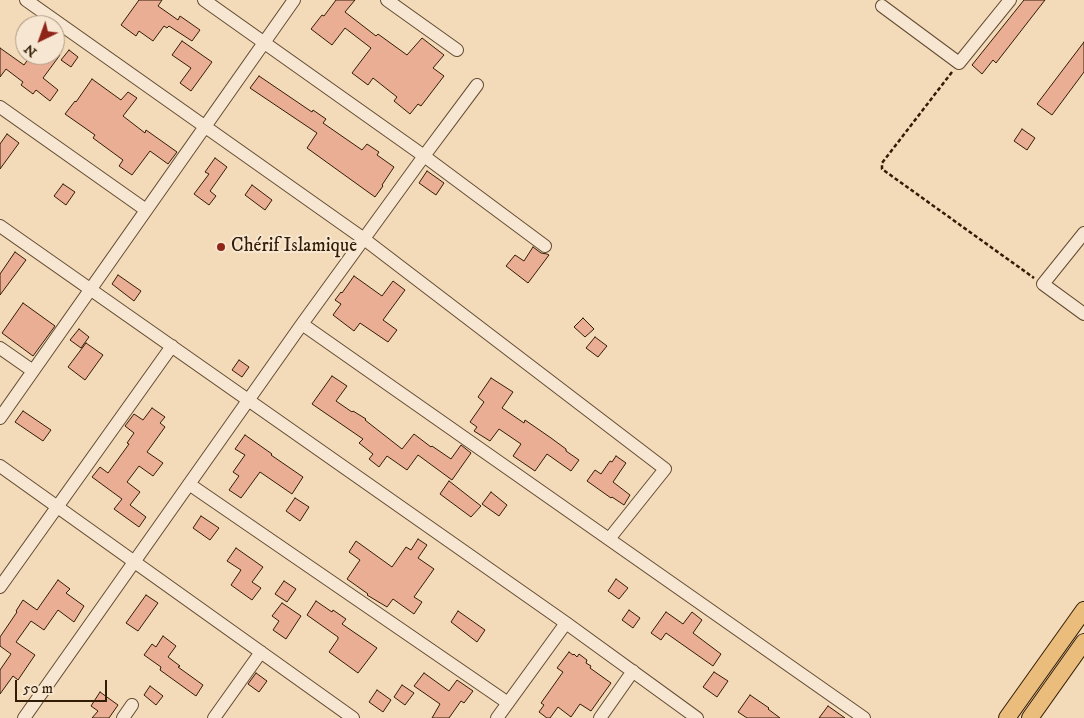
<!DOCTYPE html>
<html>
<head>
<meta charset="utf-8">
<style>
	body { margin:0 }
	#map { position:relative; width:1084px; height:718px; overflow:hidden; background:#f3dab9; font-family:"IM FELL DW Pica",serif }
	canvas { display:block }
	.north { position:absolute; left:15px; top:15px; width:50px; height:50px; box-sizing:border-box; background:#f7e7d2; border:1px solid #a99680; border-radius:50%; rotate:222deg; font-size:14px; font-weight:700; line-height:20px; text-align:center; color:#331c05 }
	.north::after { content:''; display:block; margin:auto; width:18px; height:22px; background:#8f2418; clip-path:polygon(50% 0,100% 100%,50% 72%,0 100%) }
	.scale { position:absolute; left:15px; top:680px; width:92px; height:22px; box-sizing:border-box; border:2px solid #331c05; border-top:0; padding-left:6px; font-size:15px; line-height:18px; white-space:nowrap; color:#331c05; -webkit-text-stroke:4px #f7e7d2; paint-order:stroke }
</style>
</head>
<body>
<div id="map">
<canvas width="1084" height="718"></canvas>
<div class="north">N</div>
<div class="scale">50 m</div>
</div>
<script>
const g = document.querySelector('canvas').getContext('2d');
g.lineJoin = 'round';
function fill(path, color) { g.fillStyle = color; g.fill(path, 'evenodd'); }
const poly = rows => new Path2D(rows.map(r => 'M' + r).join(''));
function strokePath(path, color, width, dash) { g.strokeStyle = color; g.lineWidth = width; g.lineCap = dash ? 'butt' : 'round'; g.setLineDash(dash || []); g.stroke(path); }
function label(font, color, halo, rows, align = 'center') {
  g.font = font + ' "IM FELL DW Pica",serif'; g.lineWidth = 4; g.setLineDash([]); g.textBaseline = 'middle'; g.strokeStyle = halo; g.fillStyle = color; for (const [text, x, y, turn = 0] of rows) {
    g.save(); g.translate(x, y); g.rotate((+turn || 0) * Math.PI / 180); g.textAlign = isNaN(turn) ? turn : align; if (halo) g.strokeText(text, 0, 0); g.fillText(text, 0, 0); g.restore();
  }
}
const building = poly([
	[139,0,162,0,158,6,178,20,180,16,200,30,192,41,169,26,167,28,164,26,153,41,139,31,136,36,121,25,139,0],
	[336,0,355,0,345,12,376,36,378,34,407,55,422,38,444,55,433,68,444,76,421,106,418,104,410,114,394,101,397,97,373,78,368,85,352,73,371,48,345,28,332,45,311,29,322,15,324,16,336,0],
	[1024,0,1045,0,996,63,993,60,982,74,972,65,1024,0],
	[182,41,212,62,191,91,180,83,191,68,172,55,182,41],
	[1084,42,1084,72,1052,115,1037,104,1084,42],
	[0,48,24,65,31,55,60,55,43,78,58,90,50,101,36,90,33,94,21,85,23,82,6,69,0,77,0,48],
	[69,50,78,57,71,67,61,60,69,50],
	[259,76,312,112,313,110,326,119,323,123,362,150,367,144,379,152,377,155,394,167,382,185,383,186,375,197,307,148,317,133,250,88,259,76],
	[92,79,121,100,128,92,137,98,123,116,145,133,146,130,177,152,168,164,150,151,132,175,119,166,123,160,93,138,95,135,65,114,75,101,76,102,92,79],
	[1022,129,1035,138,1027,150,1014,141,1022,129],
	[7,134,19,143,0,169,0,144,7,134],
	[215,158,227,167,210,191,216,196,209,205,194,194,209,174,205,172,215,158],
	[427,171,444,183,436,195,419,183,427,171],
	[63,184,75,192,66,205,54,196,63,184],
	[252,185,272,200,265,210,245,195,252,185],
	[533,247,541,253,547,254,549,255,528,283,506,266,515,255,524,261,533,247],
	[15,252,26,260,0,295,0,274,15,252],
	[118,275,141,291,134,301,112,284,118,275],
	[354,276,382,296,393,281,405,290,383,320,397,330,388,342,360,323,354,331,333,315,341,304,335,300,341,292,342,293,354,276],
	[23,303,55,326,33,356,2,333,23,303],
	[583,318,594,329,585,337,574,327,583,318],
	[79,329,89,337,81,348,70,340,79,329],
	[595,337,607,346,598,357,586,348,595,337],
	[86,343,103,355,85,380,68,367,86,343],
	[239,360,249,367,242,377,232,370,239,360],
	[332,376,347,386,336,401,352,412,353,411,366,419,365,420,402,449,414,434,431,447,432,446,451,459,461,445,471,453,452,480,418,455,407,470,387,456,379,467,369,459,373,454,359,443,363,439,312,404,332,376],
	[491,378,513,392,502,408,524,423,525,420,551,438,566,449,566,451,579,460,571,471,547,454,535,471,513,456,521,444,499,429,490,441,474,431,477,427,470,422,484,402,478,397,491,378],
	[152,408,165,417,160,423,165,427,147,452,163,463,153,476,139,466,127,482,140,492,130,505,146,517,139,527,114,509,122,499,92,477,100,467,108,473,129,444,127,443,134,433,125,426,134,414,143,420,152,408],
	[23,411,51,430,43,441,15,422,23,411],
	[245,435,272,454,271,455,303,477,292,494,260,472,241,498,229,490,239,476,233,472,245,455,235,449,245,435],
	[616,456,626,463,613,482,630,495,624,505,612,497,611,498,587,481,595,470,601,474,610,461,612,462,616,456],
	[449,481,481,506,471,517,440,494,449,481],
	[491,492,507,505,499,516,482,504,491,492],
	[295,498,309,507,300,521,286,511,295,498],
	[201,516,219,528,210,540,193,528,201,516],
	[418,539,427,545,418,558,434,569,414,597,422,602,414,614,393,599,387,607,367,595,368,594,347,579,360,560,349,552,356,541,392,567,406,547,411,550,418,539],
	[236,548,263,567,252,582,261,588,252,600,231,585,241,570,227,561,236,548],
	[616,579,628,588,619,599,608,591,616,579],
	[58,580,70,589,66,593,84,606,74,622,58,610,44,630,31,621,16,642,35,655,18,680,13,676,0,694,0,670,11,654,0,646,0,637,17,612,16,611,23,600,37,610,58,580],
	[284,581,296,589,287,602,275,594,284,581],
	[146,595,158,603,138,631,126,623,146,595],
	[316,601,332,612,333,610,346,619,342,624,377,648,358,673,329,652,338,639,338,637,307,615,316,601],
	[282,603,301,616,286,639,273,630,279,621,272,616,282,603],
	[629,610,640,618,633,628,622,620,629,610],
	[458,611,485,630,477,642,451,622,458,611],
	[666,612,683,624,692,612,702,620,693,633,721,654,713,666,666,633,661,640,651,633,666,612],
	[163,636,176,646,168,657,180,666,178,667,203,685,196,696,160,670,161,667,144,655,152,644,156,647,163,636],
	[569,652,573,655,574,654,577,657,579,654,587,660,586,663,591,666,590,668,611,683,591,711,580,704,571,717,558,707,550,718,547,718,539,712,544,705,541,703,563,672,557,668,569,652],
	[714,672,728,681,717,697,703,687,714,672],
	[256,673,267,681,259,692,248,684,256,673],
	[424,673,449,691,457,680,473,691,464,703,461,701,449,718,432,718,440,704,414,686,424,673],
	[402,685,414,693,405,705,394,697,402,685],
	[150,686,163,696,156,705,144,695,150,686],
	[377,690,391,700,383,712,369,702,377,690],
	[100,692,118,705,109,718,92,718,98,711,91,706,100,692],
	[750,695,769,708,768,709,780,718,747,718,738,712,750,695],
	[828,706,845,718,819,718,828,706]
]);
fill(building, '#eaae95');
strokePath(building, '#331c05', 1);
const minor = poly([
	[26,0,364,239,665,469,609,539],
	[204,0,424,156,545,246],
	[387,0,457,50],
	[882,6,959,63,1010,0],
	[0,107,146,210],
	[0,226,566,623,697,718],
	[1084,233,1043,284,1084,314],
	[302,324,864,718],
	[0,348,33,371],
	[0,418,294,0],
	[0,466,353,718],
	[189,484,508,703],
	[0,587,172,346],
	[24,718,302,324,424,156,477,85],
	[123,718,132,705],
	[214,718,261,652],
	[497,718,566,623],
	[600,718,633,671]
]);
const major = poly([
	[1007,718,1084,610],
	[1030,718,1084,642]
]);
strokePath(minor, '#634c32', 14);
strokePath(major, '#331c05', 18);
strokePath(poly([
	[952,72,882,163,882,169,1034,278]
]), '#331c05', 2.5, [4, 2.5]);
strokePath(minor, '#f7e7d2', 12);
strokePath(major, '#eabd7c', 16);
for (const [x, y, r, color] of [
	[221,247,5,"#8f2418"]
]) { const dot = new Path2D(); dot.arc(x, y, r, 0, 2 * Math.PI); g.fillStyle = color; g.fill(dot); strokePath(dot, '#f7e7d2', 2); }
label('19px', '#331c05', '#f7e7d2', [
	["Chérif Islamique",231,247]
], 'left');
</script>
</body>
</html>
